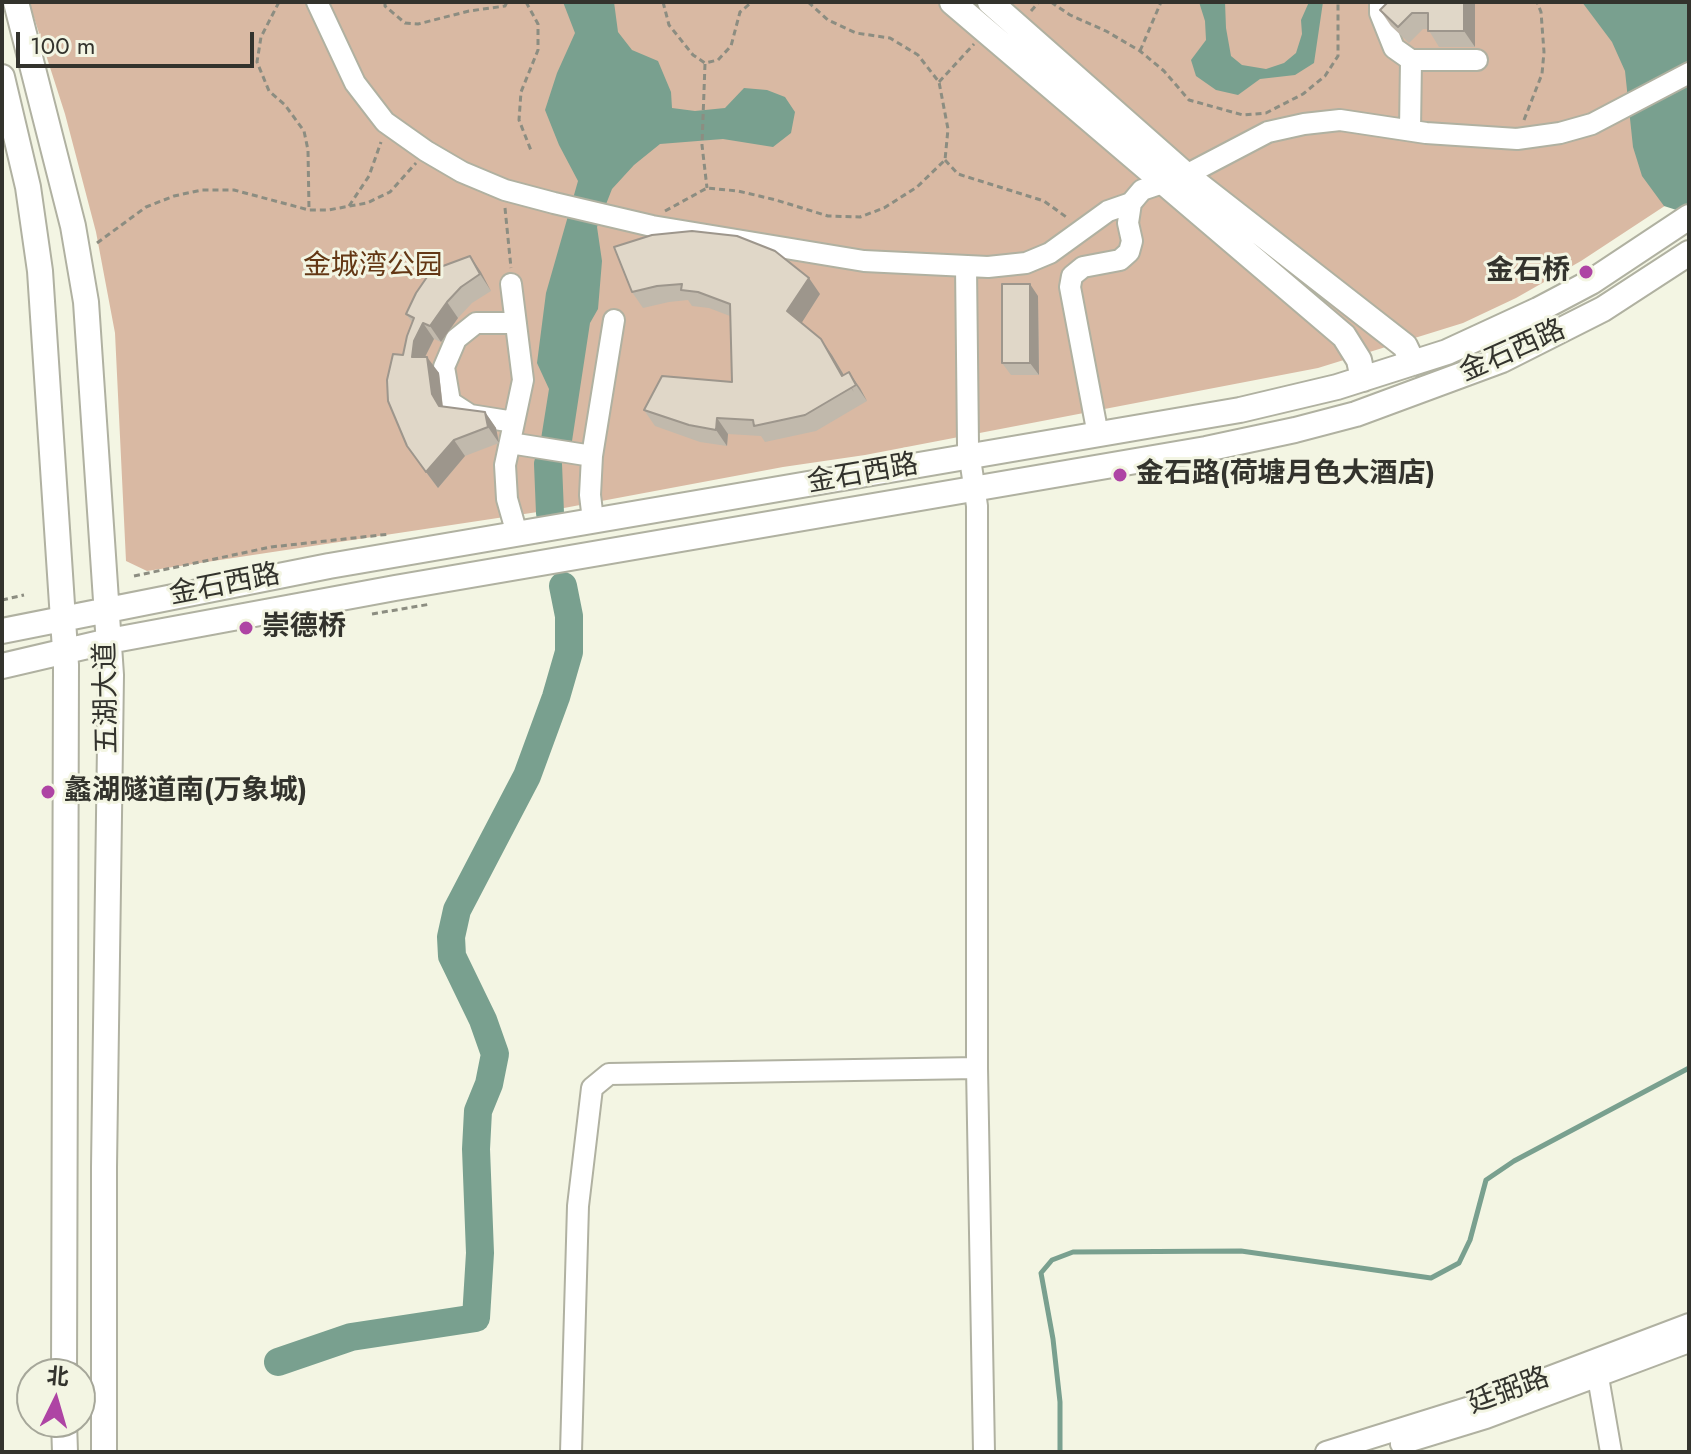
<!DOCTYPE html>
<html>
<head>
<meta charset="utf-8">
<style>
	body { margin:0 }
	#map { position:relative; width:1691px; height:1454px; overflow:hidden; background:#f3f5e3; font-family:Jost,"Noto Sans SC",sans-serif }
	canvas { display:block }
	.frame { position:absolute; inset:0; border:4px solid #33332d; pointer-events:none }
	.north { position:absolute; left:16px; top:1358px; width:80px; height:80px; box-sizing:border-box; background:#f3f5e3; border:2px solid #a6a79a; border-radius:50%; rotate:5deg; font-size:22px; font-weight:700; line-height:32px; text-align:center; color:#33332d }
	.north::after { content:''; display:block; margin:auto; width:28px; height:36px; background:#ae44a4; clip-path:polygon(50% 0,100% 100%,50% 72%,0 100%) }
	.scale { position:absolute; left:16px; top:32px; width:238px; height:36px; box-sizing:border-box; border:4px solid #33332d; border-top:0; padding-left:10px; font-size:24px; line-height:28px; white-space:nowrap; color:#33332d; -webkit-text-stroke:6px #f3f5e3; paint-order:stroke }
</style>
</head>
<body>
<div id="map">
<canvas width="1691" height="1454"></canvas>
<div class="frame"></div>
<div class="north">北</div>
<div class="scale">100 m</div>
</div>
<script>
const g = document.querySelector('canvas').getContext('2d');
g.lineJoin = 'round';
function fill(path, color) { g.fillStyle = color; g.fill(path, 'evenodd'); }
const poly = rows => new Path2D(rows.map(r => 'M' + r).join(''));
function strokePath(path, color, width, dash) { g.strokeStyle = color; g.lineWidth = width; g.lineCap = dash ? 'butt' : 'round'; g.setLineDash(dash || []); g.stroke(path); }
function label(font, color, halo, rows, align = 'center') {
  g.font = font + ' Jost,"Noto Sans SC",sans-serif'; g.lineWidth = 6; g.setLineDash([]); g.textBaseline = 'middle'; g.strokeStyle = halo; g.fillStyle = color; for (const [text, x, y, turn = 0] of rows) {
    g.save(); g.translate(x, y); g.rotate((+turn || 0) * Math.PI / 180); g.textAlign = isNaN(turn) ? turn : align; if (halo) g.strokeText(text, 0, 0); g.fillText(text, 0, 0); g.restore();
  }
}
fill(poly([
	[29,2,1689,2,1689,190,1581,261,1516,298,1463,323,1318,368,865,455,783,467,564,508,147,571,126,561,115,333,96,232,65,114]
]), '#d9b9a3');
fill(poly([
	[563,2,614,2,618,32,632,50,658,61,671,92,672,108,695,111,725,108,744,88,767,90,785,97,795,112,791,133,773,147,723,139,660,144,634,165,612,189,597,227,602,261,598,309,590,323,572,441,541,439,549,389,537,363,546,293,578,181,559,145,545,110,557,73,575,33],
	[1199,2,1225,2,1226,28,1231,56,1242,65,1266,69,1284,63,1296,53,1302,34,1301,20,1309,2,1323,2,1314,63,1295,75,1260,79,1238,95,1216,90,1196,76,1191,60,1206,40,1205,21],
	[1582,2,1689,2,1689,214,1664,206,1642,176,1633,147,1625,71,1612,42]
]), '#79a08f');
strokePath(poly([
	[1060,1452,1060,1402,1053,1339,1041,1273,1052,1260,1073,1252,1241,1251,1431,1278,1459,1263,1470,1240,1486,1180,1514,1161,1689,1068]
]), '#79a08f', 5);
strokePath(poly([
	[548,464,550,513],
	[278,1362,351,1337,476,1318,480,1253,476,1149,478,1111,489,1084,495,1054,483,1020,452,956,451,937,457,910,527,776,556,697,569,652,569,616,563,586]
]), '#79a08f', 28);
const minor = poly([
	[317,2,355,83,385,122,426,151,462,172,505,190,554,203,652,226,864,261,988,267,1026,263,1050,253,1108,211,1131,203],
	[1380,2,1380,13,1394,48,1411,60],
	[1410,130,1411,60,1477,60],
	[966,266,968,445,977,506,977,1068,984,1452],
	[511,284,523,380,505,465,507,499,517,534],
	[514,422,470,415,450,402,444,367,456,339,476,323,516,323],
	[1098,435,1070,287,1072,276,1083,267,1120,260,1129,252,1132,241,1128,223,1131,203,1142,190,1186,175,1268,132,1304,124,1340,120,1426,133,1517,139,1560,133,1592,124,1689,73],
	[510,443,592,456],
	[593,520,590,495,592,456,614,320],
	[1598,1377,1611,1452],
	[1401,1444,1486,1418,1689,1342],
	[571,1452,578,1206,592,1088,609,1074,977,1068],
	[1326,1452,1467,1408,1689,1324]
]);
const major = poly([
	[16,2,73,226,86,302,111,675,104,1167,104,1452],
	[952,2,1344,336,1359,360,1363,379],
	[990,2,1186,175,1405,346,1413,363],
	[2,77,28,187,40,271,66,665,64,1374],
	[2,631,329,566,1240,410,1337,387,1447,352,1538,310,1591,282,1689,217],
	[2,666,109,641,395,588,1206,449,1295,430,1356,414,1502,360,1603,309,1689,253],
	[64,1422,65,1452]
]);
strokePath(minor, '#b0b1a1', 24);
strokePath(major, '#b0b1a1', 28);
strokePath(poly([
	[279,2,261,37,257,62,269,91,285,105,304,131,308,150,309,209],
	[385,2,385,6,405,23,418,24,469,11,505,6,507,2],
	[526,2,538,24,538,50,521,92,519,120,532,153],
	[663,2,669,25,693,55,705,63,718,60,731,46,740,12,752,2],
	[1051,2,1070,15,1106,31,1140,51,1164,71,1189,100,1243,115,1266,113,1303,94,1325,76,1338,56,1338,2],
	[1031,11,1039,2],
	[1140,51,1161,2],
	[705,64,702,145,707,188],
	[939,82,974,44],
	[1524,120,1542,74,1544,52,1541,12,1537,2],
	[945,160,958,174,1044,201,1069,219],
	[349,206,369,176,381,142],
	[505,208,511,268],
	[665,211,707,188,738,191,776,200,828,216,860,217,884,208,917,187,945,160,948,129,939,82,918,55,890,38,856,33,828,20,808,2],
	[97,243,146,207,174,196,202,190,234,190,309,210,328,210,367,203,390,192,416,163],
	[134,576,271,547,390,534],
	[2,600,24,595],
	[372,614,431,604]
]), '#8c8d81', 3, [6, 4]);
strokePath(minor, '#fff', 20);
strokePath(major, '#fff', 24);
fill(poly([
	[1388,2,1475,2,1475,47,1439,47,1428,29,1423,29,1409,43,1391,26,1380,10],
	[614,247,820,294,801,323,832,355,844,375,860,388,867,401,816,431,765,442,761,436,728,434,727,446,700,442,655,426,644,410,732,382,730,316,709,308,692,306,688,300,669,302,643,308,632,292],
	[470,256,491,291,472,303,458,318,441,342,434,339,425,357,439,373,443,407,485,412,496,428,499,443,465,456,438,488,407,446,403,355,412,322,406,314],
	[1038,296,1039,375,1011,375,1002,363]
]), '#c1b9ac');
fill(poly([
	[1464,2,1475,2,1475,47,1464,31],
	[470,256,481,272,491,291,480,274],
	[809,278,820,294,799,327,787,311],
	[1030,284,1038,296,1039,375,1030,363],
	[447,302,458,318,441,342,430,326],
	[423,323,434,339,425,357,412,357,414,341],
	[821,339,832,355,854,392,842,376],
	[427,357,439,373,443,410,439,406,432,394],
	[849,372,860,388,867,401,856,385],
	[485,412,496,428,499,443,488,427],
	[717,418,728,434,727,446,716,430],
	[454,440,465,456,438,488,426,472]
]), '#9d968c');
const building = poly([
	[1388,2,1464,2,1464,31,1428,31,1428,13,1412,13,1398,27,1380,10,1388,2],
	[692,231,737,236,775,251,809,278,787,311,821,339,842,376,849,372,856,385,805,415,754,426,753,420,717,418,716,430,689,425,644,410,662,376,732,382,730,304,698,292,681,290,682,284,657,286,632,292,614,247,652,235,692,231],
	[470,256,480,274,461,287,447,302,430,326,423,323,414,341,412,357,427,357,432,394,439,406,485,412,488,427,454,440,426,472,407,446,388,401,387,380,393,354,403,355,407,336,414,318,406,314,416,293,427,277,443,266,470,256],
	[1002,284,1030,284,1030,363,1002,363,1002,284]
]);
fill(building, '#e0d7c8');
strokePath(building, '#9d968c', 2);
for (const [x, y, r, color] of [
	[1586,272,8,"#ae44a4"],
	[1120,475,8,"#ae44a4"],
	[246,628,8,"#ae44a4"],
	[48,792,8,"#ae44a4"]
]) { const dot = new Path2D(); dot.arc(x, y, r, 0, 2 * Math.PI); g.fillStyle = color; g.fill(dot); strokePath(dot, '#f3f5e3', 3); }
label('28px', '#633714', '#f3f5e3', [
	["金城湾公园",373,267]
]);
label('bold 28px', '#33332d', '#f3f5e3', [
	["金石桥",1570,272,"right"],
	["金石路(荷塘月色大酒店)",1136,475],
	["崇德桥",262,628],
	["蠡湖隧道南(万象城)",64,792]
], 'left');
label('28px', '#33332d', '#f3f5e3', [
	["金石西路",1513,352,-24],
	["金石西路",863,475,-10],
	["金石西路",225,586,-11],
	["五湖大道",108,698,-91],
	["廷弼路",1509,1392,-20]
]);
</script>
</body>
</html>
